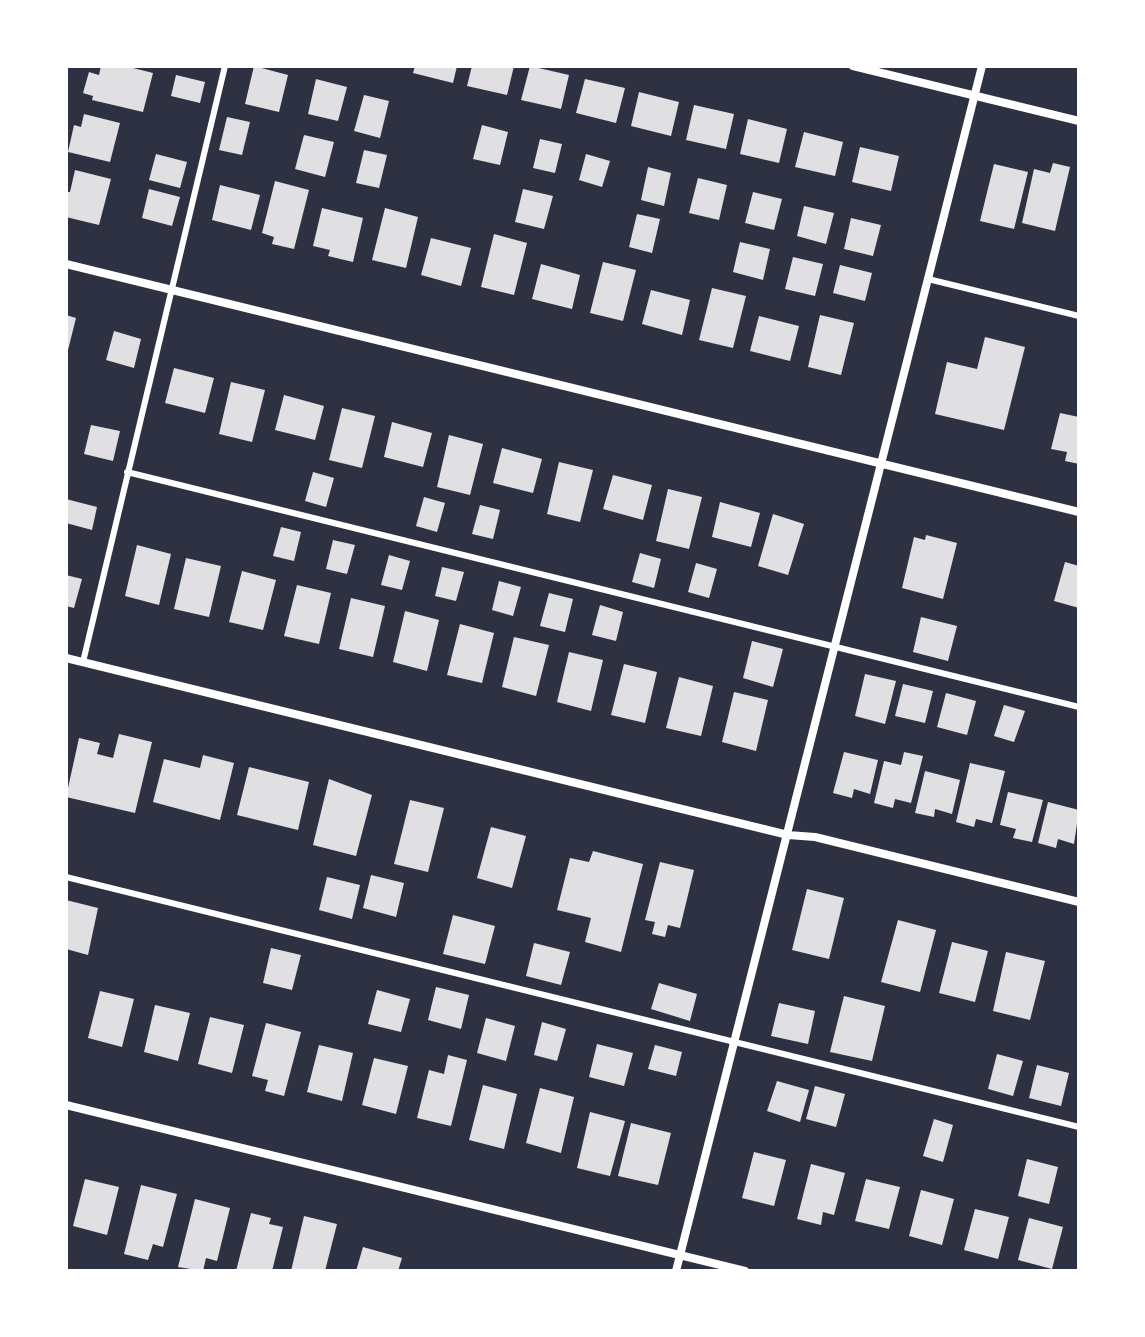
<!DOCTYPE html>
<html>
<head>
<meta charset="utf-8">
<style>
	body { margin:0 }
	#map { position:relative; width:1145px; height:1337px; overflow:hidden; background:#2d3142; font-family:"Roboto Condensed",sans-serif }
	canvas { display:block }
	.frame { position:absolute; inset:0; border:68px solid #fff; pointer-events:none }
</style>
</head>
<body>
<div id="map">
<canvas width="1145" height="1337"></canvas>
<div class="frame"></div>
</div>
<script>
const g = document.querySelector('canvas').getContext('2d');
g.lineJoin = 'round';
function fill(path, color) { g.fillStyle = color; g.fill(path, 'evenodd'); }
const poly = rows => new Path2D(rows.map(r => 'M' + r).join(''));
function strokePath(path, color, width, dash) { g.strokeStyle = color; g.lineWidth = width; g.lineCap = dash ? 'butt' : 'round'; g.setLineDash(dash || []); g.stroke(path); }
fill(poly([
	[101,66,125,66,153,73,143,112,92,100,93,96,83,93,89,72,99,75],
	[254,66,288,75,279,112,245,104],
	[415,66,457,66,453,83,413,73],
	[472,66,514,66,507,95,467,86],
	[530,66,569,75,561,109,521,100],
	[176,75,205,82,200,103,171,96],
	[316,79,347,87,338,121,308,114],
	[585,79,625,88,616,123,576,113],
	[639,92,679,102,671,136,631,126],
	[364,95,389,101,380,138,354,131],
	[694,105,734,114,726,149,686,140],
	[84,114,120,123,110,162,68,152,74,125,81,127],
	[227,117,250,122,242,155,219,150],
	[748,119,787,129,779,163,740,154],
	[482,125,508,132,500,165,473,159],
	[804,132,843,142,835,176,795,167],
	[304,135,334,142,325,177,295,169],
	[540,139,562,144,555,173,533,168],
	[860,147,899,156,891,191,852,182],
	[364,150,387,155,379,188,356,183],
	[156,154,187,162,180,188,149,180],
	[586,154,610,161,602,187,579,180],
	[1053,163,1070,167,1055,231,1022,223,1034,169,1050,173],
	[994,164,1028,172,1014,229,980,221],
	[648,167,671,173,664,206,641,200],
	[75,170,111,179,99,225,66,217,66,192,70,192],
	[698,178,727,185,719,220,689,213],
	[275,181,309,190,294,249,272,244,274,237,262,233],
	[220,185,260,195,251,230,212,220],
	[149,189,180,197,172,226,142,218],
	[523,189,553,196,544,229,515,222],
	[753,192,782,199,774,230,745,223],
	[804,206,834,213,826,244,797,236],
	[322,208,363,218,353,262,328,256,330,250,313,246],
	[385,208,418,217,406,268,372,260],
	[637,214,660,219,652,253,629,247],
	[851,218,881,225,873,256,844,249],
	[494,234,527,243,514,295,481,287],
	[431,238,471,248,461,286,421,275],
	[740,242,770,249,763,280,733,272],
	[793,257,823,264,815,296,785,289],
	[603,262,636,270,623,321,590,313],
	[541,264,580,275,572,309,532,299],
	[840,265,872,273,865,301,833,293],
	[712,288,746,296,733,348,699,340],
	[651,290,690,300,682,335,642,324],
	[66,315,76,318,67,354,66,354],
	[820,315,854,323,841,375,808,367],
	[759,316,799,326,790,361,750,351],
	[114,331,141,339,134,368,106,360],
	[985,337,1025,347,1004,430,935,414,947,362,977,369],
	[174,368,214,378,205,413,165,403],
	[231,382,265,390,252,442,219,434],
	[284,395,324,406,315,440,275,430],
	[342,408,375,416,362,468,329,460],
	[1060,413,1079,417,1079,464,1065,461,1067,452,1051,449],
	[392,422,432,433,423,467,384,457],
	[91,425,120,431,113,461,84,454],
	[449,435,483,444,470,495,437,487],
	[502,448,542,459,533,493,493,483],
	[559,462,593,470,580,522,547,514],
	[313,472,334,478,326,507,305,501],
	[613,475,652,485,643,520,603,509],
	[668,489,702,497,689,549,656,541],
	[424,497,445,503,437,532,416,526],
	[66,499,97,507,92,530,66,523],
	[720,502,760,513,751,547,712,537],
	[480,505,500,510,493,539,472,534],
	[773,514,804,524,788,575,758,566],
	[281,527,301,532,294,561,273,556],
	[926,535,957,543,943,599,902,588,914,537,925,540],
	[333,540,355,545,347,574,326,569],
	[137,545,171,554,159,605,125,596],
	[640,553,661,559,654,588,632,582],
	[389,555,410,561,402,590,381,585],
	[186,558,221,566,209,617,174,609],
	[1065,562,1079,566,1079,608,1054,601],
	[696,563,717,569,709,598,688,592],
	[442,567,464,572,456,601,435,596],
	[242,571,276,580,263,630,229,622],
	[66,575,82,579,74,608,66,606],
	[499,581,521,587,513,616,492,610],
	[297,585,331,593,319,644,284,636],
	[549,593,573,599,565,632,540,626],
	[351,598,385,606,373,657,339,649],
	[600,605,623,612,616,641,592,635],
	[405,611,439,620,427,671,393,662],
	[921,617,957,626,948,661,913,652],
	[460,624,494,633,482,683,447,675],
	[514,637,549,645,536,696,502,687],
	[752,641,783,649,773,687,743,678],
	[569,652,603,660,591,711,557,702],
	[624,664,657,672,645,723,611,715],
	[865,674,896,681,885,724,855,716],
	[679,677,713,686,701,736,666,728],
	[903,684,933,691,925,723,895,716],
	[734,692,768,700,756,751,722,742],
	[946,693,976,701,967,735,937,727],
	[1004,705,1025,711,1014,742,994,736],
	[119,734,152,742,135,813,66,797,79,738,100,743,97,754,113,758],
	[844,752,878,760,870,794,854,789,852,798,833,793],
	[904,752,923,756,911,803,895,799,893,808,874,803,884,761,901,765],
	[203,755,234,763,220,820,153,802,164,759,200,768],
	[970,763,1005,771,992,823,976,819,974,827,956,822],
	[249,767,309,782,298,830,237,815],
	[925,771,960,780,952,814,935,809,934,817,915,813],
	[329,779,372,795,356,856,313,845],
	[1008,792,1043,800,1032,842,1013,838,1016,829,1000,825],
	[410,800,444,808,428,872,394,864],
	[1048,802,1079,810,1074,844,1058,839,1056,848,1038,843],
	[491,827,526,836,512,888,477,878],
	[593,851,643,864,621,952,585,942,591,918,557,910,570,858,589,862],
	[660,862,694,870,680,928,668,925,665,937,652,934,655,922,645,920],
	[371,875,404,883,396,917,363,908],
	[327,877,360,885,352,919,319,910],
	[807,889,844,898,829,959,792,950],
	[66,900,98,908,88,955,66,949],
	[453,915,495,926,485,964,443,954],
	[898,920,936,930,920,992,881,982],
	[952,942,988,951,975,1002,939,993],
	[534,943,570,952,561,985,526,976],
	[271,948,301,955,292,990,263,983],
	[1006,952,1045,961,1030,1020,993,1011],
	[659,983,697,994,690,1021,651,1009],
	[436,987,469,995,461,1029,428,1020],
	[377,990,410,999,401,1032,368,1024],
	[100,991,134,999,122,1047,88,1038],
	[844,996,885,1006,872,1061,830,1052],
	[779,1003,815,1011,808,1044,771,1036],
	[155,1005,190,1013,178,1061,144,1052],
	[210,1017,244,1025,232,1073,198,1064],
	[486,1018,515,1026,506,1061,477,1053],
	[542,1022,566,1029,557,1061,534,1055],
	[266,1023,301,1032,284,1096,265,1091,268,1080,252,1076],
	[597,1044,633,1053,624,1086,589,1077],
	[319,1045,353,1053,342,1101,307,1092],
	[655,1045,682,1052,676,1076,648,1069],
	[997,1054,1023,1061,1013,1096,988,1089],
	[448,1055,467,1060,451,1126,417,1118,429,1070,444,1074],
	[374,1058,408,1066,396,1114,362,1105],
	[1037,1065,1069,1073,1061,1106,1029,1098],
	[777,1081,809,1090,800,1122,767,1111],
	[483,1085,517,1094,504,1149,469,1140],
	[815,1086,845,1094,836,1127,806,1119],
	[540,1088,574,1097,561,1153,526,1143],
	[590,1112,625,1121,610,1176,577,1168],
	[934,1119,953,1125,943,1162,923,1156],
	[631,1123,671,1133,658,1185,618,1176],
	[754,1152,786,1160,774,1206,742,1198],
	[1027,1159,1058,1167,1049,1204,1018,1196],
	[811,1164,845,1173,834,1215,823,1212,821,1225,797,1219],
	[85,1179,119,1187,107,1235,73,1226],
	[866,1179,900,1187,889,1229,855,1221],
	[141,1185,177,1194,163,1247,153,1244,148,1260,124,1254],
	[921,1190,954,1199,942,1245,909,1236],
	[195,1199,230,1208,217,1261,206,1258,203,1271,178,1267],
	[975,1209,1009,1217,998,1259,964,1250],
	[251,1213,271,1218,269,1224,283,1227,272,1271,236,1271],
	[304,1216,337,1224,325,1271,291,1271],
	[1029,1218,1063,1227,1052,1269,1018,1260],
	[363,1247,402,1258,398,1271,356,1271]
]), '#e0e0e3');
strokePath(poly([
	[928,279,1079,316],
	[127,472,1079,707],
	[83,662,225,66],
	[66,877,1079,1127]
]), '#fff', 6);
strokePath(poly([
	[853,66,1079,121],
	[66,264,1079,512],
	[66,658,788,835,815,837,1079,902],
	[66,1105,745,1271],
	[676,1271,982,66]
]), '#fff', 8);
</script>
</body>
</html>
